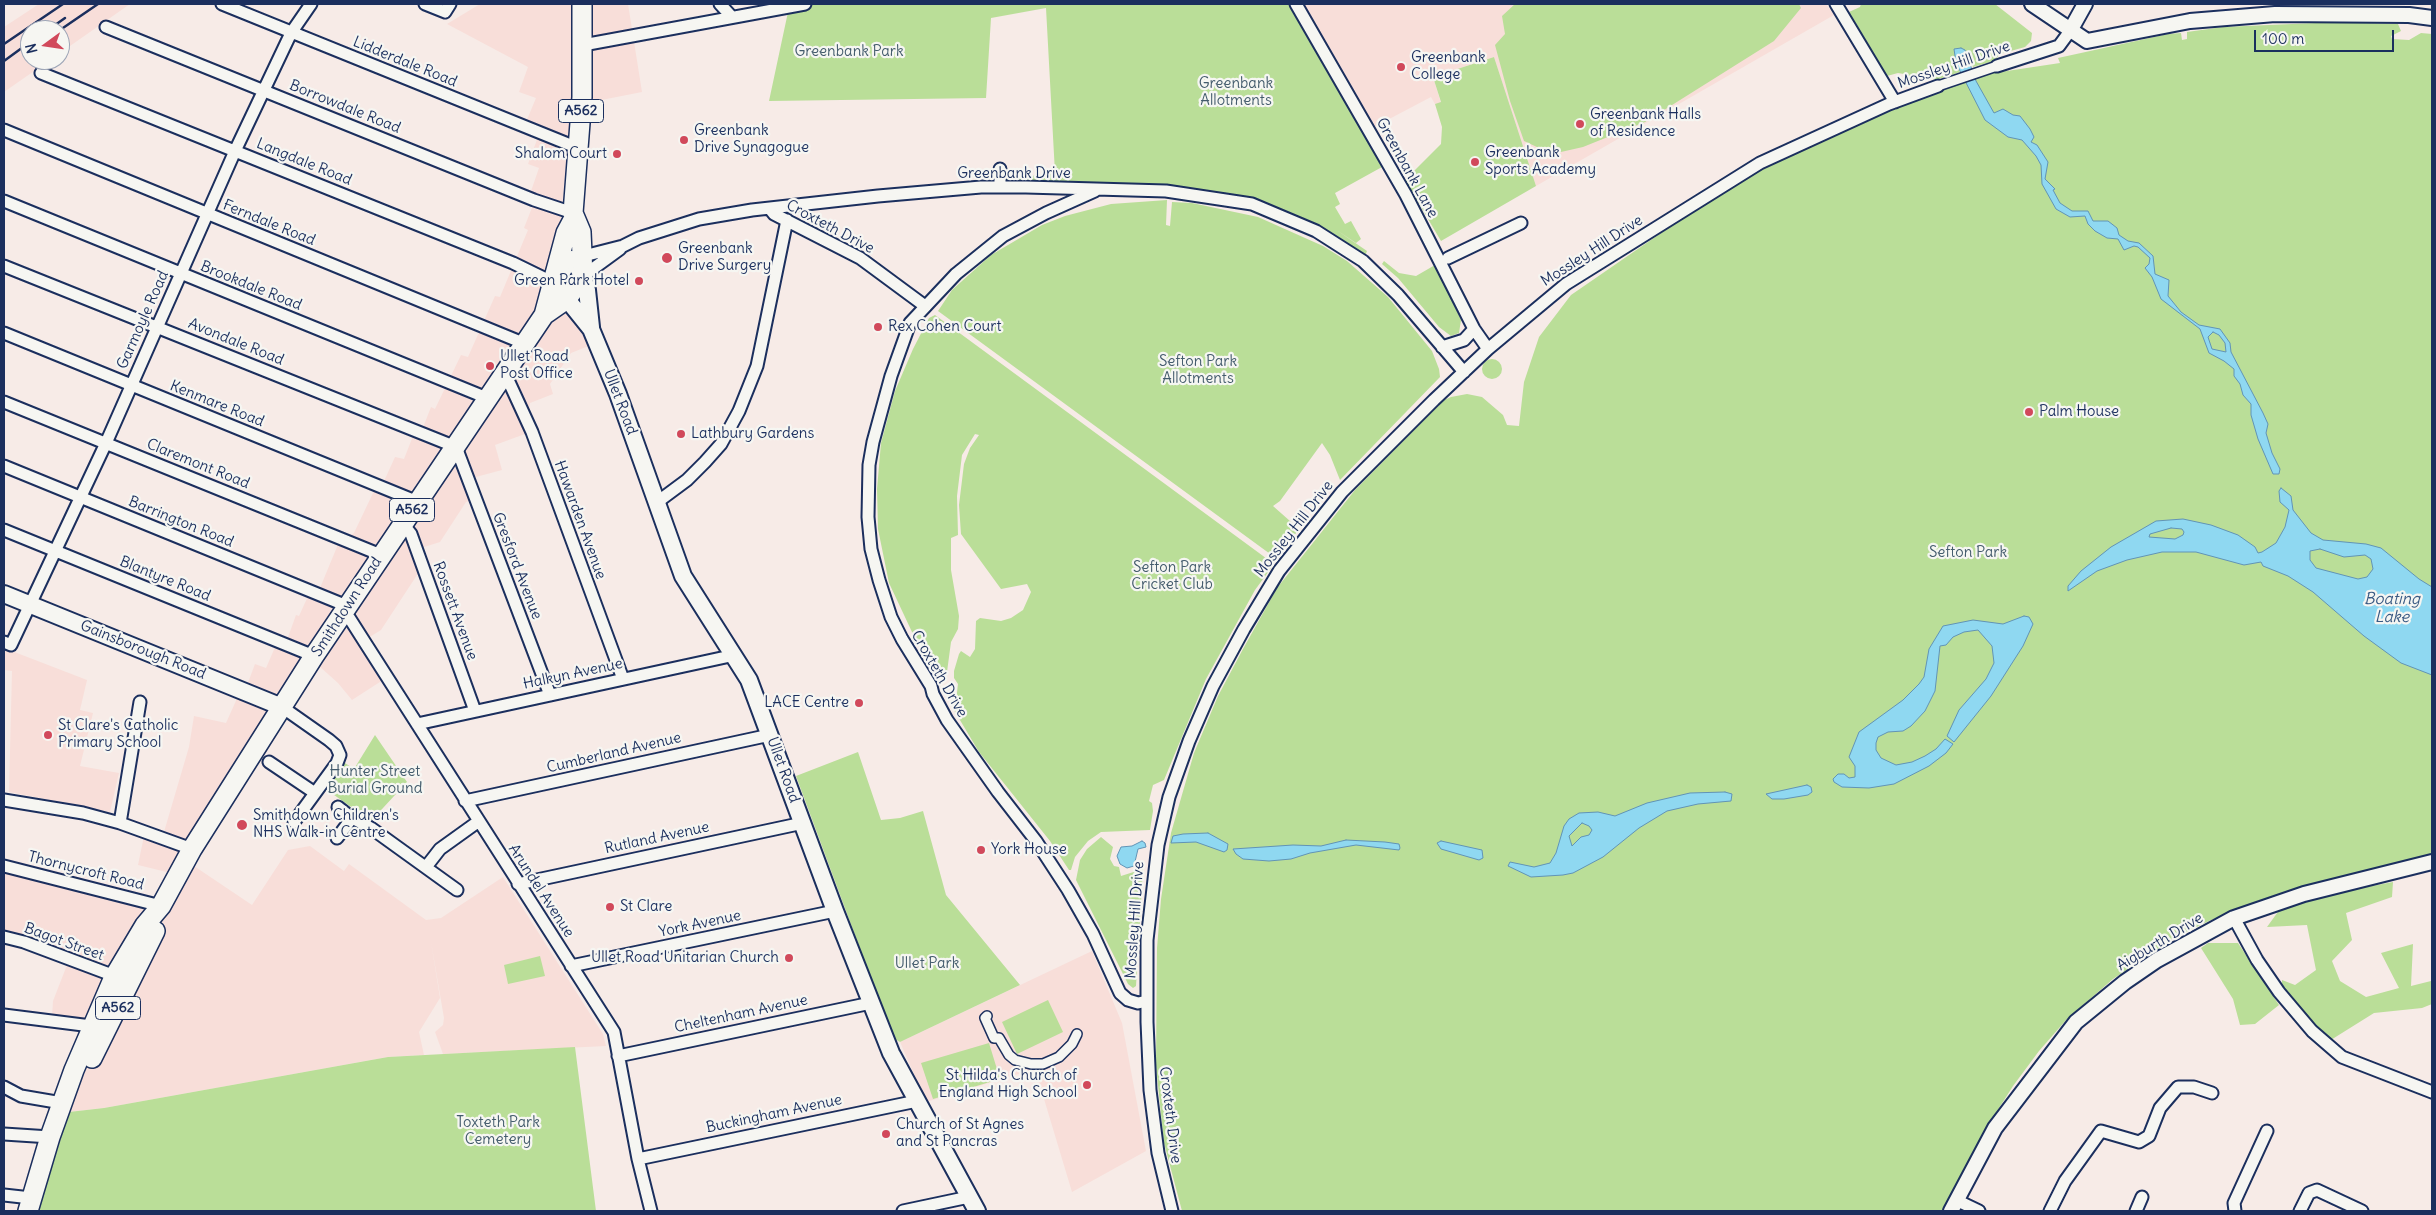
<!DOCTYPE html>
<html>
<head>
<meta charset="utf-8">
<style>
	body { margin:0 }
	#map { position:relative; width:2436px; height:1215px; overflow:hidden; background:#f7ebe7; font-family:Delius,sans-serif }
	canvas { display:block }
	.frame { position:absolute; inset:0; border:5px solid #1b2f5e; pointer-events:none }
	.north { position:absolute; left:20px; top:20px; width:50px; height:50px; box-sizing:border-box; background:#f6f6f2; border:1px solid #9ea6b7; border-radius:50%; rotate:256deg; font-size:14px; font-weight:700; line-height:20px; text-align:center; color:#1b2f5e }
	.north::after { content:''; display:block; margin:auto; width:18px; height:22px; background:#d1495b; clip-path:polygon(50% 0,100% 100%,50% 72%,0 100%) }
	.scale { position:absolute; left:2254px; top:30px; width:140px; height:22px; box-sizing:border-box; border:2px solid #1b2f5e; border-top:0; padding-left:6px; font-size:15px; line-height:18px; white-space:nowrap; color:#1b2f5e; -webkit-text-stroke:4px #f6f6f2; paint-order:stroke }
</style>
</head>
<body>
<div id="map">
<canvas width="2436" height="1215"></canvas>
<div class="frame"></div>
<div class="north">N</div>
<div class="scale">100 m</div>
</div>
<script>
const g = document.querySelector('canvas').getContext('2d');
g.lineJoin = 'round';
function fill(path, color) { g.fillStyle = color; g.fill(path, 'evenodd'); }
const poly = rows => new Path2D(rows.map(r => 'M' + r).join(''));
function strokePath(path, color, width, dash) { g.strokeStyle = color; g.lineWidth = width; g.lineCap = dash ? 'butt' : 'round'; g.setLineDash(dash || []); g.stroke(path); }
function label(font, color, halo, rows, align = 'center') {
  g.font = font + ' Delius,sans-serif'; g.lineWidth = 4.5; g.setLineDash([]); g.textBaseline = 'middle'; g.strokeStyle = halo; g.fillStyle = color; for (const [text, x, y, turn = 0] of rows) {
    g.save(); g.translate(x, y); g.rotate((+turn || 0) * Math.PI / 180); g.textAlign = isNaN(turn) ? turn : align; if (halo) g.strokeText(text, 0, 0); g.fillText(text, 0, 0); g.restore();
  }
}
fill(poly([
	[39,4,130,4,60,53,60,30,30,30,30,60,50,60,4,92,4,27],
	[480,4,628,4,642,92,571,106,561,218,551,267,556,298,570,316,575,318,591,345,571,353,550,384,553,394,530,403,525,434,495,445,502,470,472,478,471,500,466,502,440,542,421,548,421,573,417,575,381,630,360,643,383,680,352,700,338,683,319,666,195,827,194,866,252,905,288,850,310,846,344,871,349,864,426,920,441,918,503,877,603,1034,606,1046,443,1054,435,1032,443,1025,444,1018,431,942,440,998,419,1032,424,1055,388,1057,104,1108,69,1112,67,1104,107,1031,52,1017,53,1001,67,965,50,945,4,932,4,871,168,910,183,876,138,865,144,836,164,832,189,747,194,716,226,723,239,694,246,688,255,664,266,668,276,645,287,640,296,615,299,616,309,594,320,588,339,542,354,533,374,491,385,479,395,457,404,459,413,436,422,430,431,407,435,409,461,355,468,357,495,296,500,297,528,230,524,228,533,205,530,194,539,168,528,164,538,137,526,122,536,98,519,92,528,67,447,24],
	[1296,4,1826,4,1834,15,1536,186,1494,57,1433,77,1441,103,1435,104,1431,97,1374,127,1313,22,1303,18],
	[4,648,87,680,80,710,93,713,80,766,119,773,110,812,9,792,12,671,4,670],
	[1092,951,1122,1023,1146,1151,1072,1192,1035,1069,926,1102,900,1042]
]), '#f8ded9');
fill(poly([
	[810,4,1288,4,1382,167,1335,193,1340,204,1335,207,1345,224,1351,221,1361,239,1356,243,1335,229,1367,251,1363,261,1252,204,1198,196,1000,187,1000,180,1055,173,1046,8,991,18,986,98,769,101,788,12,808,9],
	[1515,4,1799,4,1801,8,1774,41,1645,122,1583,147,1552,154,1524,141,1510,101,1495,45,1505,34,1502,16],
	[1861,4,1995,4,2032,33,2031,41,2025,47,2000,54,1994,61,1973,67,1965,50,1956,63,1960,72,1936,80,1931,78,1916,83,1904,74,1898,73,1887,76,1849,12,1860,7],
	[2338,22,2398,24,2401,31,2391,36,2392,39,2409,40,2421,33,2432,34,2432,856,2299,887,2255,902,2209,921,2174,938,2113,979,2067,1019,2039,1051,2013,1086,1987,1127,1942,1211,1182,1211,1164,1143,1156,1066,1157,948,1161,899,1171,833,1194,753,1218,696,1243,649,1277,588,1355,490,1444,400,1451,397,1467,394,1482,397,1503,415,1507,425,1519,426,1524,382,1539,337,1571,295,1751,171,1879,112,1987,74,2060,63,2058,58,2168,34,2181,33,2182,40,2187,39,2187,32,2223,27],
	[1494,57,1536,186,1441,241,1405,180,1441,144,1442,127,1435,104,1441,102,1433,77],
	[1167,200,1166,225,1170,226,1172,202,1192,203,1258,217,1323,246,1347,261,1388,297,1432,351,1439,369,1440,377,1340,480,1330,455,1322,443,1280,501,1273,506,1299,529,1277,559,938,311,952,290,991,255,1042,225,1065,216,1111,204],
	[1384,261,1399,273,1416,276,1435,265,1461,320,1459,333,1451,336,1439,327,1398,278,1382,264],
	[935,315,1274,564,1255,590,1206,679,1164,780,1153,785,1149,801,1152,803,1153,811,1150,830,1101,832,1088,841,1075,857,1071,870,1069,870,1050,841,979,752,951,705,953,701,956,701,958,684,954,678,954,671,959,654,961,651,970,657,975,649,976,621,980,618,1001,621,1011,618,1023,610,1031,592,1027,584,1001,589,961,534,959,505,964,464,970,448,979,435,975,434,962,455,957,496,958,535,951,538,951,570,959,616,958,629,951,642,947,672,929,657,912,632,889,583,878,529,877,489,881,443,895,391,913,349,929,318],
	'1482 369a10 10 0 1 1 20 0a10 10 0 1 1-20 0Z',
	[375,735,407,782,371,821,327,790,345,763,354,769],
	[858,752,881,820,900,818,923,811,946,895,1020,985,900,1042,893,1038,796,776],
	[1101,837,1113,847,1110,859,1114,866,1119,867,1121,876,1143,869,1136,986,1133,988,1128,984,1076,880,1080,860,1087,849],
	[2393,882,2392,897,2346,913,2352,940,2332,961,2340,981,2366,997,2399,988,2381,953,2413,944,2411,986,2431,981,2432,957,2432,1004,2422,1008,2374,1013,2326,1043,2282,995,2282,980,2295,985,2316,970,2307,925,2267,927,2280,909,2335,893],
	[2208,943,2238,943,2279,1005,2255,1024,2240,1025,2233,999,2201,948],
	[540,956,545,976,508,984,504,965],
	[1048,1000,1063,1032,1017,1054,1002,1022],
	[989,1043,1000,1079,933,1099,921,1063],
	[575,1047,596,1211,38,1211,69,1112,104,1108,388,1057]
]), '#bade98');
const water = poly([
	[1961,48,1965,50,1976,81,1994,113,2003,109,2013,115,2020,116,2030,129,2034,137,2031,142,2037,145,2048,162,2045,179,2055,189,2053,190,2060,203,2072,211,2088,211,2093,221,2108,221,2117,228,2119,235,2128,241,2139,243,2153,256,2155,274,2169,280,2168,296,2181,312,2199,325,2220,329,2230,343,2231,352,2263,413,2268,424,2266,433,2272,453,2280,469,2279,474,2273,474,2258,439,2251,415,2251,404,2243,395,2240,384,2234,376,2234,369,2224,361,2209,353,2200,329,2161,299,2152,277,2145,268,2149,264,2150,258,2138,247,2134,246,2124,250,2118,239,2107,238,2095,231,2088,224,2085,216,2070,217,2056,209,2042,184,2041,165,2036,156,2022,140,2008,137,1985,120,1956,63,1954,49,1961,48],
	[2213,332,2219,335,2225,343,2226,352,2212,349,2208,337,2213,332],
	[2281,488,2291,496,2293,510,2311,533,2323,540,2366,544,2381,548,2419,579,2432,587,2432,675,2401,663,2364,636,2313,592,2288,576,2263,566,2261,562,2244,565,2196,552,2162,552,2127,560,2097,571,2068,591,2068,586,2081,571,2111,547,2156,521,2183,519,2211,525,2238,535,2255,547,2258,553,2262,552,2276,543,2285,527,2289,510,2280,502,2279,491,2281,488],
	[2171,528,2182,529,2184,532,2183,535,2175,539,2149,537,2150,534,2171,528],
	[2320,549,2344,557,2365,555,2371,559,2373,569,2367,577,2358,579,2316,568,2310,560,2310,551,2320,549],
	[2024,616,2029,617,2033,624,2023,646,1991,696,1954,742,1947,736,1959,710,1986,679,1994,663,1992,646,1978,630,1964,632,1953,637,1946,645,1940,646,1935,691,1925,711,1911,726,1903,731,1888,732,1878,737,1876,743,1876,750,1881,758,1896,765,1912,762,1925,756,1936,749,1945,739,1953,744,1946,753,1929,766,1894,784,1869,788,1842,787,1834,782,1833,779,1838,774,1844,774,1849,778,1855,777,1855,766,1849,757,1859,732,1903,700,1919,684,1924,677,1929,649,1943,626,1973,620,2003,624,2024,616],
	[1807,785,1811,787,1812,792,1808,795,1784,799,1772,799,1766,794,1807,785],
	[1725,792,1732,794,1731,801,1698,804,1667,811,1639,828,1603,857,1573,873,1563,875,1531,877,1508,866,1510,862,1534,867,1550,863,1556,853,1564,826,1569,819,1579,813,1598,812,1615,816,1647,803,1690,793,1725,792],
	[1582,823,1589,826,1592,830,1589,835,1581,837,1572,846,1569,836,1582,823],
	[1208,833,1228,844,1227,850,1224,852,1196,842,1171,843,1173,836,1183,834,1208,833],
	[1346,840,1385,842,1399,844,1400,848,1399,850,1356,845,1310,853,1291,859,1269,861,1243,859,1236,854,1233,849,1293,845,1321,846,1346,840],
	[1142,841,1145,843,1146,847,1138,849,1134,866,1127,868,1120,864,1117,856,1121,847,1132,846,1142,841],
	[1441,841,1482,850,1483,858,1479,860,1441,849,1437,843,1441,841]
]);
fill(water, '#8fd8f1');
strokePath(water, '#6194b6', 1);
const pedestrian = poly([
	[1938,86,1997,66],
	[987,1016,985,1018,994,1038,999,1038,1009,1055,1015,1060,1031,1064,1043,1064,1059,1057,1072,1044,1077,1034]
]);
const minor = poly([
	[222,4,578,148],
	[425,4,445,12,450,4],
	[720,4,731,16],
	[1296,4,1406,195,1474,329,1488,349],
	[1836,4,1895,102],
	[106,27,534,200,573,213],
	[583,45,805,4],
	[1997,66,2059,46,2070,31],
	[41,73,513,263,554,283,564,274,572,259,623,246,639,238,699,219,752,210,878,196,981,187,1026,187,1166,191,1252,204,1316,231,1363,261,1398,295,1464,372],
	[4,130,523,343],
	[1000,169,1000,187],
	[1095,191,1046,213,1003,236,956,274,910,323,891,376,873,442,869,465,868,517,871,549,879,580,891,617,902,639,931,686,933,694,947,720,998,792,1036,841,1068,890,1093,934,1120,993,1128,1000,1138,1003,1147,1001],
	[4,201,487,398],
	[770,209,774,214,860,258,925,306],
	[1448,258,1521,223],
	[4,266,456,447,550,695],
	[583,276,620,249],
	[4,333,418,502],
	[1442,347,1464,340,1474,329],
	[503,376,509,382,532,432,623,679],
	[4,402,381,555],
	[4,466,347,606],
	[656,503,687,480,705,462,721,444,739,411,757,366,787,220],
	[403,524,411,534,475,711],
	[4,530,314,656],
	[343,613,350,619,364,641,614,1032,638,1159,651,1211],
	[4,642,11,645,106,443,235,151,291,33,311,4],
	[282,707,329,740,336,746,340,755,337,763,294,822],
	[417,724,735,655],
	[269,762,315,793],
	[4,800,83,813,120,823,192,849],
	[465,801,770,735],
	[338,807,352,818],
	[120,823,140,702],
	[337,838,352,818,371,828,457,890],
	[4,866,161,906],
	[426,867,440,849,479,821],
	[518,884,803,823],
	[2234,918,2257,960,2279,992,2312,1031,2342,1057,2432,1092],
	[4,937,24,942,120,978],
	[571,966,835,911],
	[4,1015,99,1027],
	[618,1056,871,1003],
	[4,1087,21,1096,62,1103],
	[4,1134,50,1137],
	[638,1159,917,1101],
	[4,1195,31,1198],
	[1956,1200,1979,1211],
	[903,1211,969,1197],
	[1172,1211,1158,1153,1150,1090,1147,1022,1147,940,1158,845,1169,797,1189,741,1213,686,1244,629,1279,571,1342,492,1434,400,1488,349,1566,284,1760,163,1889,104,1938,86],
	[2050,1211,2065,1181,2101,1131,2139,1142,2149,1136,2160,1108,2178,1087,2194,1087,2212,1093],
	[2136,1211,2142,1197],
	[2235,1211,2234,1203,2267,1131],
	[2300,1211,2309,1193,2317,1190,2362,1211]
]);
const tertiary = poly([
	[2032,4,2087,41,2190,21,2275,14,2409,15,2432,18],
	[2070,31,2085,4],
	[1951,1211,1995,1128,2076,1022,2125,982,2157,960,2234,918,2304,894,2432,862]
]);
const secondary = poly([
	[572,259,583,276,587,290,591,327],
	[554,283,591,329,618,394,683,576,749,680,835,911,891,1053,977,1211],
	[4,594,282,707]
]);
const trunk = poly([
	[544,315,567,299,583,276,581,232,573,213,582,97,582,4],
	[92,1058,155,931],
	[28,1211,50,1137,74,1070,114,977,145,925,161,906,192,849,314,656,544,315,566,233,574,218]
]);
strokePath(pedestrian, '#1b2f5e', 12);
strokePath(minor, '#1b2f5e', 15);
strokePath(tertiary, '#1b2f5e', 18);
strokePath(secondary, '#1b2f5e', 20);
strokePath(trunk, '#1b2f5e', 22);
strokePath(pedestrian, '#f6f6f2', 9);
strokePath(minor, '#f6f6f2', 11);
strokePath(tertiary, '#f6f6f2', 14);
strokePath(secondary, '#f6f6f2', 16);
strokePath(trunk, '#f6f6f2', 19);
strokePath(poly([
	[48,30,65,18],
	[60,30,98,4],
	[4,44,63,4],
	[4,61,30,42]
]), '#1b2f5e', 2.5);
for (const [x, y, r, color] of [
	[1401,67,5,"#d1495b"],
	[1580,124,5,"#d1495b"],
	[684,140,5,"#d1495b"],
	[617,154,5,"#d1495b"],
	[1475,162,5,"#d1495b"],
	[667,258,6,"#d1495b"],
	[639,281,5,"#d1495b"],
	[878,327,5,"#d1495b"],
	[490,366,5,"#d1495b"],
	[2029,412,5,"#d1495b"],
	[681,434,5,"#d1495b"],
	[859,703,5,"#d1495b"],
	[48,735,5,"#d1495b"],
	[242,825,6,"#d1495b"],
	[981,850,5,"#d1495b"],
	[610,907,5,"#d1495b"],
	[789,958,5,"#d1495b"],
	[1087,1085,5,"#d1495b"],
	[886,1134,5,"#d1495b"]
]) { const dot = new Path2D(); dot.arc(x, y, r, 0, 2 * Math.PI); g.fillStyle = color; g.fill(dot); strokePath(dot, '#f6f6f2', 2); }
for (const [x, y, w] of [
	[581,111,45],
	[412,510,45],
	[118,1008,45]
]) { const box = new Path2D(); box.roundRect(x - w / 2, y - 11.5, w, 23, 4); g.fillStyle = '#f6f6f2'; g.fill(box); strokePath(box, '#1b2f5e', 1); }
label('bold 14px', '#1b2f5e', null, [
	["A562",581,111],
	["A562",412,510],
	["A562",118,1008]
]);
label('15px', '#435b6c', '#f6f6f2', [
	["Greenbank Park",849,52],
	["Greenbank",1236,84],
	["Allotments",1236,101],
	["Sefton Park",1198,362],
	["Allotments",1198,379],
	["Sefton Park",1968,553],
	["Sefton Park",1172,568],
	["Cricket Club",1172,585],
	["Hunter Street",375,772],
	["Burial Ground",375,789],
	["Ullet Park",927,964],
	["Toxteth Park",498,1123],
	["Cemetery",498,1140]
]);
label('15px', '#1b2f5e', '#f6f6f2', [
	["Greenbank",1411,58],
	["College",1411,75],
	["Greenbank Halls",1590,115],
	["of Residence",1590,132],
	["Greenbank",694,131],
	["Drive Synagogue",694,148],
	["Greenbank",1485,153],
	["Sports Academy",1485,170],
	["Shalom Court",607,154,"right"],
	["Greenbank",678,249],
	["Drive Surgery",678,266],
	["Green Park Hotel",629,281,"right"],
	["Rex Cohen Court",888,327],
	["Ullet Road",500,357],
	["Post Office",500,374],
	["Palm House",2039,412],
	["Lathbury Gardens",691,434],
	["LACE Centre",849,703,"right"],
	["St Clare's Catholic",58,726],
	["Primary School",58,743],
	["Smithdown Children's",253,816],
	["NHS Walk-in Centre",253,833],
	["York House",991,850],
	["St Clare",620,907],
	["Ullet Road Unitarian Church",779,958,"right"],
	["St Hilda's Church of",1077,1076,"right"],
	["England High School",1077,1093,"right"],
	["Church of St Agnes",896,1125],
	["and St Pancras",896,1142]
], 'left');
label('15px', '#1b2f5e', '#f6f6f2', [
	["Lidderdale Road",405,62,22],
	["Mossley Hill Drive",1954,65,-19],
	["Borrowdale Road",345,107,22],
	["Langdale Road",304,162,22],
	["Greenbank Lane",1407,168,61],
	["Greenbank Drive",1014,174],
	["Ferndale Road",269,223,22],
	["Croxteth Drive",830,227,28],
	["Mossley Hill Drive",1592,251,-33],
	["Brookdale Road",251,286,22],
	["Garmoyle Road",143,320,-66],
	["Avondale Road",236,342,22],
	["Ullet Road",620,402,69],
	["Kenmare Road",217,404,22],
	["Claremont Road",198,464,22],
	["Hawarden Avenue",580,520,70],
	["Barrington Road",181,522,22],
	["Mossley Hill Drive",1294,529,-52],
	["Gresford Avenue",517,566,69],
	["Blantyre Road",165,579,22],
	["Smithdown Road",347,607,-57],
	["Rossett Avenue",455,611,70],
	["Gainsborough Road",143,650,22],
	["Halkyn Avenue",573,674,-12],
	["Croxteth Drive",939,674,60],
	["Cumberland Avenue",614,753,-13],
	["Ullet Road",783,770,70],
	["Rutland Avenue",657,838,-12],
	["Thornycroft Road",86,871,14],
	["Arundel Avenue",541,891,57],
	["Mossley Hill Drive",1135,920,-86],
	["York Avenue",700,924,-12],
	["Bagot Street",64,942,20],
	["Aigburth Drive",2160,942,-31],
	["Cheltenham Avenue",741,1014,-12],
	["Buckingham Avenue",774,1114,-12],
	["Croxteth Drive",1170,1115,83]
]);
label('italic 16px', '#385983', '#f6f6f2', [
	["Boating",2392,599],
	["Lake",2392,617]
]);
</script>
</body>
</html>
